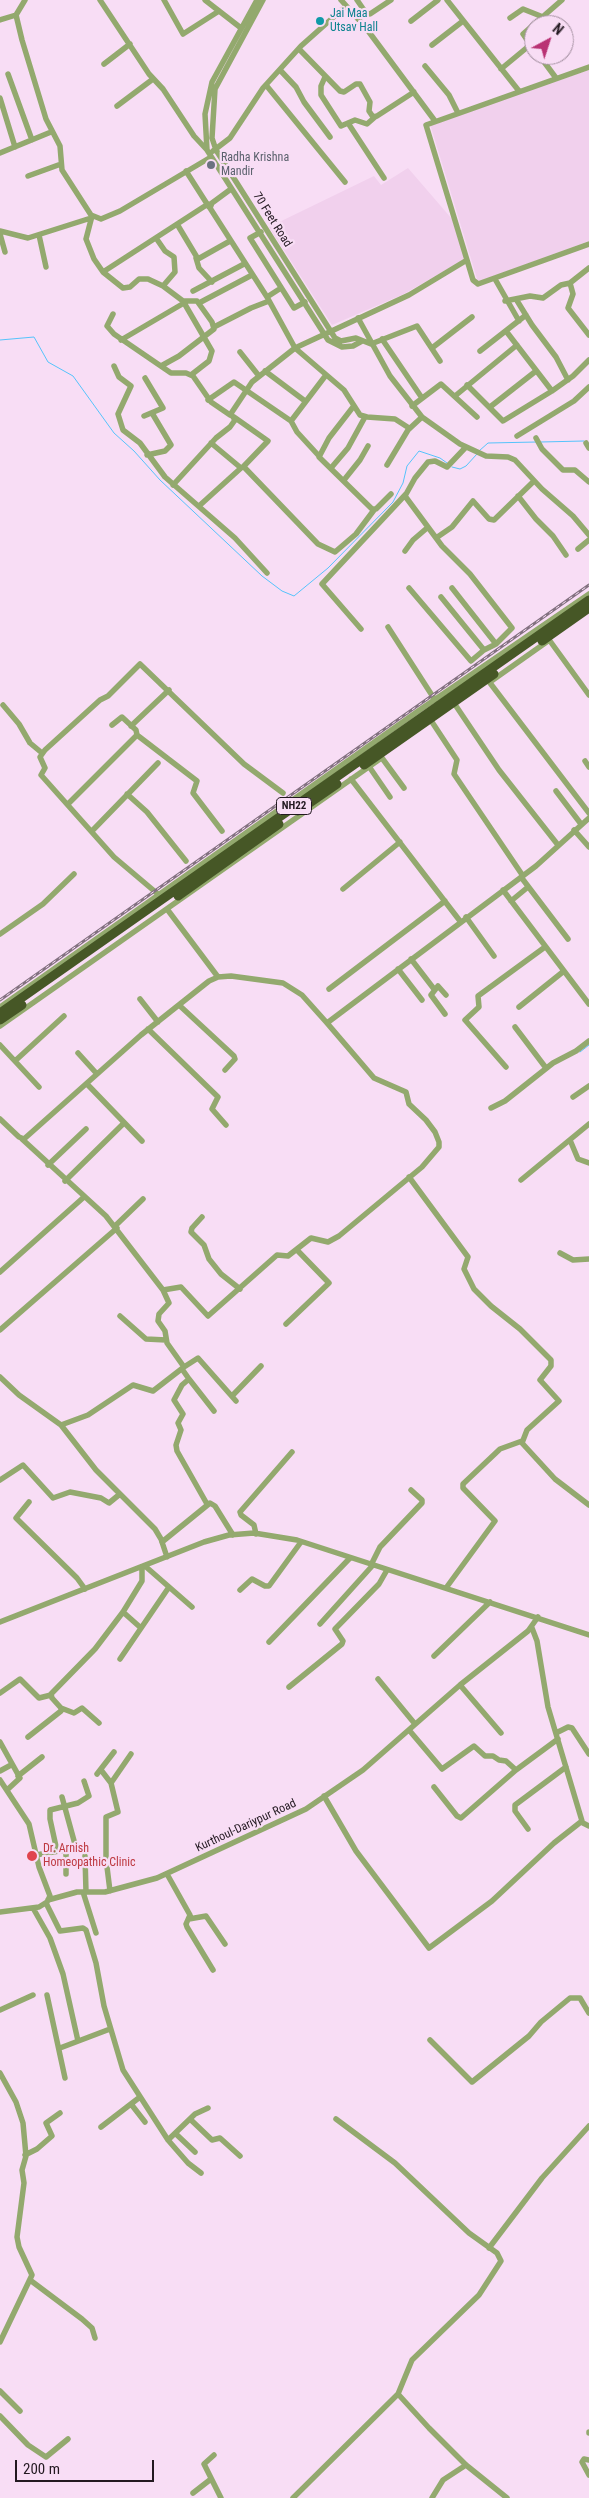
<!DOCTYPE html>
<html>
<head>
<meta charset="utf-8">
<style>
	body { margin:0 }
	#map { position:relative; width:589px; height:2498px; overflow:hidden; background:#f8ddf5; font-family:"Roboto Condensed",sans-serif }
	canvas { display:block }
	.north { position:absolute; left:524px; top:15px; width:50px; height:50px; box-sizing:border-box; background:#f8ddf5; border:1px solid #a38fa0; border-radius:50%; rotate:40deg; font-size:14px; font-weight:700; line-height:20px; text-align:center; color:#231921 }
	.north::after { content:''; display:block; margin:auto; width:18px; height:22px; background:#b93274; clip-path:polygon(50% 0,100% 100%,50% 72%,0 100%) }
	.scale { position:absolute; left:15px; top:2460px; width:139px; height:22px; box-sizing:border-box; border:2px solid #231921; border-top:0; padding-left:6px; font-size:15px; line-height:18px; white-space:nowrap; color:#231921; -webkit-text-stroke:4px #f8ddf5; paint-order:stroke }
</style>
</head>
<body>
<div id="map">
<canvas width="589" height="2498"></canvas>
<div class="north">N</div>
<div class="scale">200 m</div>
</div>
<script>
const g = document.querySelector('canvas').getContext('2d');
g.lineJoin = 'round';
function fill(path, color) { g.fillStyle = color; g.fill(path, 'evenodd'); }
const poly = rows => new Path2D(rows.map(r => 'M' + r).join(''));
function strokePath(path, color, width, dash) { g.strokeStyle = color; g.lineWidth = width; g.lineCap = dash ? 'butt' : 'round'; g.setLineDash(dash || []); g.stroke(path); }
function label(font, color, halo, rows, align = 'center') {
  g.font = font + ' "Roboto Condensed",sans-serif'; g.lineWidth = 4.5; g.setLineDash([]); g.textBaseline = 'middle'; g.strokeStyle = halo; g.fillStyle = color; for (const [text, x, y, turn = 0] of rows) {
    g.save(); g.translate(x, y); g.rotate((+turn || 0) * Math.PI / 180); g.textAlign = isNaN(turn) ? turn : align; if (halo) g.strokeText(text, 0, 0); g.fillText(text, 0, 0); g.restore();
  }
}
fill(poly([
	[589,70,589,241,478,282,430,124],
	[408,168,452,219,465,259,404,294,332,325,269,227,374,176,381,185]
]), '#f1d0ed');
strokePath(poly([
	[0,340,34,337,48,362,73,376,114,433,134,451,160,480,262,576,282,591,294,596,328,568,393,502,403,483,407,466,419,451,440,458,447,463],
	[541,442,584,441],
	[479,451,488,443,537,442],
	[452,467,460,469,466,466,477,454],
	[580,1052,589,1045]
]), '#55c3fb', 1);
strokePath(poly([
	[25,0,16,15,22,40,46,119,60,146,62,170,91,215,101,219,120,211,211,157],
	[100,0,149,74,163,89,194,136,207,150],
	[164,0,183,34,219,11],
	[205,0,241,28],
	[257,0,212,82,205,114,207,150,328,340,342,347,353,346,362,341],
	[263,0,215,89,212,138,216,150,335,338,341,341,356,338,371,344,417,326,440,361],
	[341,0,366,28,435,121],
	[357,0,366,13,370,14,391,0],
	[447,0,519,91],
	[510,18,523,9,543,17],
	[0,20,16,15],
	[411,21,438,0],
	[432,45,463,21],
	[299,49,340,91,344,92,356,84,360,84,370,102,369,111,373,117,377,116,414,92],
	[534,50,523,34,562,0],
	[539,55,556,78],
	[104,64,130,44],
	[425,66,449,95,458,113],
	[501,69,530,45],
	[280,70,296,87,304,102,330,137],
	[8,74,32,140],
	[325,77,321,86,321,95,341,126,355,120,367,124,375,117],
	[266,85,345,182],
	[0,98,15,147],
	[117,106,153,79],
	[348,123,384,178],
	[213,151,230,138,263,88,301,46,346,6],
	[0,153,51,132],
	[186,171,209,207],
	[28,176,61,164],
	[231,189,212,203,210,208,267,297,295,348,344,390,360,415,367,417,395,419,409,428],
	[92,216,86,239,94,259,103,272,123,288,130,287,139,279,148,279,163,286,183,301,212,351,209,361,191,375],
	[177,224,198,259,230,241],
	[0,231,28,238,91,218],
	[261,232,250,238,294,308,305,302],
	[0,234,5,252],
	[39,235,46,267],
	[156,238,165,251,174,257,175,272,163,286],
	[196,258,199,268,212,282],
	[467,260,426,125,589,67],
	[589,268,570,283,573,294,568,308,589,335],
	[103,272,208,204],
	[495,279,519,321],
	[193,291,244,264],
	[267,297,281,288],
	[516,299,532,325,556,357,568,380],
	[505,301,530,296,543,298,561,285,570,283],
	[199,303,252,275],
	[113,314,107,326,114,334,171,373,186,373,193,376,211,402,230,415,252,382,295,348,409,295,467,260,473,280,478,284,589,244],
	[358,318,390,376,422,417,460,444,486,456,508,457,515,460,542,489,573,516,589,535],
	[214,327,251,308,269,301],
	[506,331,552,391],
	[382,339,422,398],
	[121,340,184,303],
	[432,348,472,317],
	[480,351,526,315],
	[240,352,259,376],
	[114,366,119,377,131,386,118,414,123,430,140,443,165,477,235,538,267,573],
	[161,366,179,356,214,329,212,322,197,301,183,301],
	[265,371,305,401],
	[467,385,503,421,552,391,573,376,589,360],
	[455,396,517,345],
	[208,400,234,382,291,421],
	[412,406,441,384,477,417],
	[353,407,329,438,319,457,372,509,376,509,391,494],
	[490,407,536,371],
	[144,416,163,408,145,378],
	[234,417,268,441,243,467],
	[517,436,574,401,589,387],
	[536,438,542,449,563,470,575,470,589,482],
	[211,443,241,468],
	[586,443,589,448],
	[147,455,165,451,171,445,152,413],
	[319,456,297,432,291,421,326,375],
	[387,465,408,430,422,417],
	[331,468,348,448,365,417],
	[344,480,360,460,368,446],
	[173,485,216,438,230,427,235,420,231,414],
	[518,496,536,519,553,536,566,555],
	[199,506,241,468,244,467,318,544,335,552,356,534,374,510],
	[436,538,452,527,473,501,489,519,494,520,534,481],
	[578,549,589,540],
	[405,551,413,540,427,528],
	[409,588,471,661,484,650],
	[452,588,496,644],
	[441,597,484,650,496,644,512,628,470,574,442,546,405,496,415,478,428,462,435,461,447,467,466,447],
	[388,627,435,700],
	[361,629,322,584,406,494],
	[550,641,589,695],
	[487,679,589,813],
	[490,682,548,641],
	[3,705,19,724,30,743,42,753],
	[456,706,499,770,558,845],
	[432,722,457,760,454,774,523,876],
	[131,726,169,690],
	[137,735,197,781,193,793,222,831],
	[382,758,404,788],
	[585,761,589,767],
	[368,765,390,797],
	[351,779,460,921],
	[556,791,581,824],
	[127,794,147,812,186,861],
	[68,804,137,735,136,730,122,717,112,725],
	[574,830,589,847],
	[92,831,158,763],
	[521,877,568,939],
	[343,889,400,842],
	[503,890,589,1004],
	[159,895,114,857,41,775,45,768,40,757,45,750,100,700,108,696,140,664,244,764,283,793],
	[511,901,528,887],
	[167,909,218,977,231,976,283,983,302,995,327,1023,536,866,589,818],
	[466,917,494,956],
	[0,934,43,904,74,874],
	[411,959,434,989],
	[398,969,422,1000],
	[329,989,445,901],
	[140,999,158,1022],
	[179,1005,234,1056,235,1059,225,1070],
	[0,1007,421,709,589,594],
	[519,1007,564,971],
	[445,1014,431,995,438,986,446,995],
	[0,1026,380,759],
	[515,1027,546,1068],
	[148,1029,218,1097,212,1109,226,1125],
	[0,1045,39,1087],
	[78,1053,97,1074],
	[15,1061,64,1016],
	[506,1067,465,1020,479,1007,478,996,545,947],
	[87,1084,142,1141],
	[573,1097,589,1086],
	[491,1108,505,1101,553,1063,576,1051,589,1041],
	[0,1119,19,1137,24,1139,141,1035,209,981,218,977],
	[570,1140,578,1159,589,1163],
	[48,1165,86,1129],
	[409,1177,468,1257,464,1269,474,1289,491,1306,520,1329,551,1360,551,1366,540,1380,559,1401,527,1430,522,1443,555,1479,589,1505],
	[521,1180,589,1124],
	[65,1181,124,1123],
	[202,1217,192,1228,191,1232,204,1245,209,1259,221,1274,240,1289],
	[115,1226,143,1199],
	[560,1253,573,1260,589,1259],
	[0,1272,84,1197],
	[163,1290,181,1287,208,1316,277,1255,288,1256,311,1238,328,1242,339,1236,422,1167,439,1147,439,1142,435,1132,426,1120,409,1104,406,1092,374,1078,327,1023],
	[120,1316,146,1339,166,1340],
	[286,1324,329,1283,297,1250],
	[0,1330,117,1228],
	[184,1367,198,1358,236,1401],
	[182,1369,189,1379,182,1385,174,1400,183,1414,178,1423,181,1430,176,1445,177,1451,207,1504],
	[0,1377,19,1395,61,1425,88,1415,133,1385,153,1391,184,1367,167,1343,165,1331,158,1321,159,1314,169,1303,163,1290,106,1216,22,1139],
	[189,1379,214,1411],
	[232,1396,261,1366],
	[61,1425,96,1470,155,1529,161,1539,167,1557],
	[0,1480,23,1465,53,1498,70,1492,101,1498,109,1503,120,1494],
	[29,1502,16,1518,77,1578,85,1589],
	[256,1534,254,1525,241,1515,240,1512,292,1452],
	[162,1542,210,1503,215,1506,233,1535],
	[371,1565,380,1547,422,1503,422,1500,411,1490],
	[145,1566,192,1607],
	[446,1588,495,1521,463,1488,463,1484,500,1449,522,1441],
	[240,1590,252,1579,265,1586,269,1586,301,1542],
	[123,1612,141,1628],
	[0,1622,204,1542,229,1535,254,1533,297,1540,589,1635],
	[320,1624,373,1565],
	[269,1642,350,1558],
	[434,1656,490,1602],
	[120,1659,169,1587],
	[378,1679,415,1724],
	[460,1685,501,1733],
	[289,1687,342,1644,343,1641,335,1629,379,1584,387,1570],
	[0,1693,20,1679,39,1698,51,1695],
	[61,1708,74,1713,82,1708,99,1723],
	[409,1730,442,1769,474,1746,485,1756,493,1756,499,1760,506,1761,516,1770],
	[556,1733,568,1727,572,1728,589,1754],
	[28,1737,61,1711,61,1708,52,1698,51,1694,95,1649,123,1612,142,1581,142,1567],
	[0,1742,20,1778,7,1790],
	[101,1770,111,1783],
	[0,1771,11,1765],
	[97,1774,114,1752],
	[18,1776,42,1757],
	[0,1780,29,1824,39,1867,50,1896,47,1902,39,1907,0,1912],
	[434,1787,457,1816,461,1818,516,1770,558,1739],
	[324,1796,356,1851,429,1948,492,1901,554,1843,582,1821,548,1707,537,1641,532,1628],
	[581,1822,589,1826],
	[528,1829,515,1811,515,1805,566,1767],
	[66,1850,66,1874],
	[57,1851,50,1819,50,1810,78,1803,89,1796,84,1781],
	[36,1855,76,1848,62,1797],
	[85,1856,86,1892],
	[167,1874,190,1915,186,1924,187,1927,213,1970],
	[110,1891,106,1859,106,1817,118,1812,111,1783,131,1754],
	[83,1892,96,1933],
	[48,1900,77,1892,105,1892,157,1878,306,1809,363,1770,460,1685,528,1631,538,1617],
	[46,1903,60,1931,83,1928,86,1930,96,1963,104,2006,123,2070,168,2140,188,2163,201,2173],
	[33,1908,50,1938,63,1974,78,2041],
	[189,1919,206,1916,225,1944],
	[47,1995,65,2078],
	[0,2010,33,1995],
	[430,2040,472,2082,529,2036,541,2022,570,1998,580,1998,589,2013],
	[60,2048,110,2029],
	[0,2073,16,2102,23,2123,26,2156,22,2170,24,2183,17,2237,19,2247,32,2275,0,2342],
	[131,2104,145,2122],
	[190,2119,212,2140,220,2138,240,2156],
	[101,2127,140,2097],
	[176,2134,195,2152],
	[168,2140,195,2114,208,2108],
	[25,2155,37,2149,52,2136,46,2123,60,2113],
	[489,2248,542,2178,589,2126],
	[30,2280,82,2319,92,2328,95,2338],
	[0,2391,20,2411],
	[398,2394,429,2428,466,2465,507,2498],
	[0,2416,28,2445,46,2457,68,2439],
	[589,2432,589,2433],
	[214,2455,204,2464,221,2498],
	[589,2460,584,2459,582,2462,589,2475],
	[193,2493,211,2479],
	[293,2498,398,2394,412,2360,479,2295,501,2261,497,2253,469,2233,395,2163,336,2119],
	[432,2498,443,2480,466,2465]
]), '#93a96e', 5.5);
const rail = poly([
	[0,1000,589,585]
]);
strokePath(rail, '#837180', 3);
strokePath(rail, '#f8ddf5', 1, [4]);
strokePath(poly([
	[542,641,589,608],
	[364,765,494,674],
	[298,811,337,784],
	[178,896,279,824],
	[0,1013,589,600],
	[0,1020,22,1005]
]), '#465726', 9);
for (const [x, y, r, color] of [
	[320,21,5,"#0f9aa8"],
	[211,165,5,"#6b7280"],
	[32,1856,6,"#e0444e"]
]) { const dot = new Path2D(); dot.arc(x, y, r, 0, 2 * Math.PI); g.fillStyle = color; g.fill(dot); strokePath(dot, '#f8ddf5', 2); }
for (const [x, y, w] of [
	[294,806,35]
]) { const box = new Path2D(); box.roundRect(x - w / 2, y - 8.5, w, 17, 4); g.fillStyle = '#f8ddf5'; g.fill(box); strokePath(box, '#231921', 1); }
label('bold 11px', '#231921', null, [
	["NH22",294,806]
]);
label('12px', '#0d838f', '#f8ddf5', [
	["Jai Maa",330,14],
	["Utsav Hall",330,28]
], 'left');
label('12px', '#5b616d', '#f8ddf5', [
	["Radha Krishna",221,158],
	["Mandir",221,172]
], 'left');
label('12px', '#231921', '#f8ddf5', [
	["70 Feet Road",272,220,58],
	["Kurthoul-Dariypur Road",246,1826,-25]
]);
label('12px', '#be3a42', '#f8ddf5', [
	["Dr. Arnish",43,1849],
	["Homeopathic Clinic",43,1863]
], 'left');
</script>
</body>
</html>
